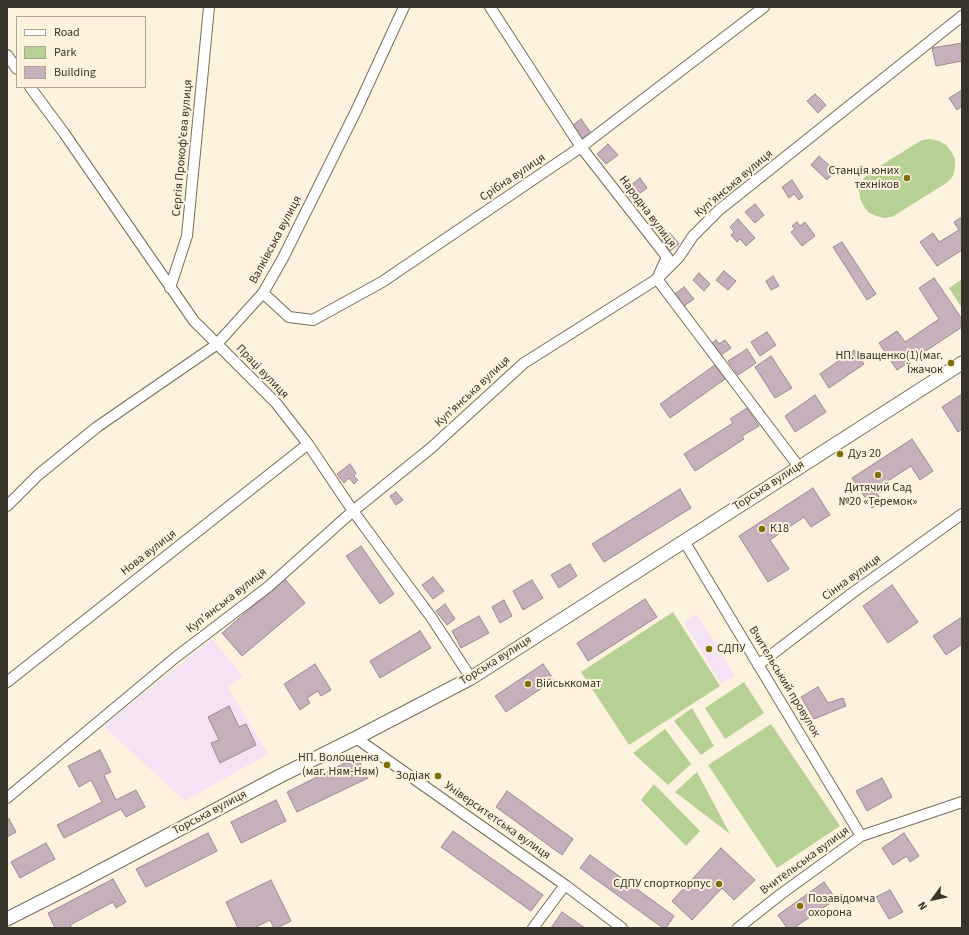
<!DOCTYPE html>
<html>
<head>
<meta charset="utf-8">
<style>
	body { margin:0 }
	#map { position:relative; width:969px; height:935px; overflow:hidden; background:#fcf2dd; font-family:"Source Sans 3",sans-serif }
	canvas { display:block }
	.frame { position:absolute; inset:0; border:8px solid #37332b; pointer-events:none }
	.legend { position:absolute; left:16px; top:16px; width:130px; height:72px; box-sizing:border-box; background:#fcf2dd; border:1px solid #ada696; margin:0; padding:5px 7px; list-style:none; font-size:12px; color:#37332b }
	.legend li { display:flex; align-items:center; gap:8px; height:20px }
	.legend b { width:20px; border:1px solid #ada696 }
	.north { position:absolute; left:913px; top:879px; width:40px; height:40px; -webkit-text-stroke:3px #fcf2dd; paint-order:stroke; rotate:237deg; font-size:11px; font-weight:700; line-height:16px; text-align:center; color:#37332b }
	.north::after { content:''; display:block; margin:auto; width:14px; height:18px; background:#37332b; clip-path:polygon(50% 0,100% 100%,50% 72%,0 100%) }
</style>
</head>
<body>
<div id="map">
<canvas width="969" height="935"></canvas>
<div class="frame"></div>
<ul class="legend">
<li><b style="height:5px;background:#fff"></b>Road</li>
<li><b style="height:11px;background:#b7d094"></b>Park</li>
<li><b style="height:11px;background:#c6b0bb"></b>Building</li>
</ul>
<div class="north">N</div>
</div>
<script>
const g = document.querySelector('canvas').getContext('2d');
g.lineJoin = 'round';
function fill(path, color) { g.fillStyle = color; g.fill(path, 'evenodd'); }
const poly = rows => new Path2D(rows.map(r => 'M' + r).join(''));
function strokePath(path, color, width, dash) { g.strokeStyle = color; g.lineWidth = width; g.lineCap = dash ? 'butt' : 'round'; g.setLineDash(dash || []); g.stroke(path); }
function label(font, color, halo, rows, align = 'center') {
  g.font = font + ' "Source Sans 3",sans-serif'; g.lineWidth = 4; g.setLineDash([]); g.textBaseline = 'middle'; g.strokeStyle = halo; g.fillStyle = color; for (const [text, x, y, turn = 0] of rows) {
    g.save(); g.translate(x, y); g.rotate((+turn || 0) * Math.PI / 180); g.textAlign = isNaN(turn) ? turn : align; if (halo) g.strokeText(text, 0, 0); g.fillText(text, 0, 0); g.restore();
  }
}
fill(poly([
	[697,614,735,676,721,684,684,623],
	[212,639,243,676,228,688,268,754,185,801,103,726]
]), '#f4e3f5');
fill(poly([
	[930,139,939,141,946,145,951,151,955,159,955,167,953,176,948,182,892,217,884,218,876,216,868,212,863,205,860,198,859,189,862,181,867,174,922,140],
	[962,279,962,308,949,288],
	[673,612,720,686,629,745,581,672],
	[744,682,764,713,725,739,705,708],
	[692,708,714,746,701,755,674,721],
	[771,724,840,826,777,868,708,765],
	[665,729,691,764,668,785,633,753],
	[697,772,730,834,675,792],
	[654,784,700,831,686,846,641,800]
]), '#b7d094');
const building = poly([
	[962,43,962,61,936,66,932,48,962,43],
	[962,90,962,106,957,110,949,98,962,90],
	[815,94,826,105,818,113,807,101,815,94],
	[581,119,591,133,582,139,572,126,581,119],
	[608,144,618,155,606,164,597,154,608,144],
	[819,156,835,171,827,180,811,165,819,156],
	[640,178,647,188,632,199,625,190,640,178],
	[792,180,803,197,799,200,794,194,789,198,782,187,792,180],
	[755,204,764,215,755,223,745,212,755,204],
	[962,217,962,250,937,266,920,242,933,233,939,242,959,230,954,222,962,217],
	[738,219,755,238,746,246,740,239,737,242,731,235,734,232,730,227,738,219],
	[797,222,800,226,805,222,815,236,802,246,791,232,795,229,792,226,797,222],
	[670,233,679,244,670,251,661,240,670,233],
	[842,242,876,294,867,300,833,247,842,242],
	[724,271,736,281,728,290,716,280,724,271],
	[699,273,710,284,704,291,693,280,699,273],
	[773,276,779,286,771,290,766,281,773,276],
	[934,278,962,319,962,327,897,370,879,343,897,331,905,342,939,319,919,288,934,278],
	[684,287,694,299,684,306,675,294,684,287],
	[767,332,776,345,760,356,751,342,767,332],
	[716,340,719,344,725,340,731,348,721,355,712,343,716,340],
	[747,349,756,363,738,375,728,361,747,349],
	[854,350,864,364,829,388,820,374,854,350],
	[771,356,792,388,775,398,755,367,771,356],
	[715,365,725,379,670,418,660,404,715,365],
	[962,394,962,429,958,432,942,407,962,394],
	[815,395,826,412,795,432,785,416,815,395],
	[747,408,759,426,742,436,744,439,695,471,684,454,733,423,730,419,747,408],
	[912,439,933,471,920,480,911,466,874,490,882,501,872,508,852,478,912,439],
	[350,464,356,473,354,476,358,480,354,484,349,478,344,483,337,474,350,464],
	[813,488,830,515,811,527,804,517,770,540,789,569,768,582,739,536,813,488],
	[680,489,691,508,604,562,592,544,680,489],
	[396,492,403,500,396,505,390,496,396,492],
	[361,546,394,594,380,604,346,556,361,546],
	[570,564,577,576,559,588,551,575,570,564],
	[433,577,444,591,433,599,422,585,433,577],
	[285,579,305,603,242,656,222,633,285,579],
	[532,580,543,598,523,610,513,591,532,580],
	[892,585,918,622,888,643,863,606,892,585],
	[645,599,657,617,588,661,577,643,645,599],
	[504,600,512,616,500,623,492,607,504,600],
	[445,604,455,619,447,625,436,611,445,604],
	[479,616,489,633,461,648,452,631,479,616],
	[962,617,962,644,946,655,933,636,962,617],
	[420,631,431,648,380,678,370,661,420,631],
	[315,664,331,690,321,696,318,691,307,698,310,703,300,710,284,684,315,664],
	[543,664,554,680,506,712,495,696,543,664],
	[818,687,828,703,843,698,846,706,814,719,801,697,818,687],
	[229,706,239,727,246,724,256,745,220,763,211,743,219,740,208,717,229,706],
	[100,750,111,772,104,775,116,800,136,790,145,807,126,817,121,809,64,838,57,825,102,802,91,780,79,787,68,766,100,750],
	[357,757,368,778,297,812,287,792,357,757],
	[882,778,892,797,867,811,856,791,882,778],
	[507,791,573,839,562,855,496,807,507,791],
	[276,800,286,821,241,843,231,822,276,800],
	[9,819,16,832,7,837,7,820,9,819],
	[453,831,543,895,531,911,441,847,453,831],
	[208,833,217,851,146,887,136,869,208,833],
	[904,833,919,856,910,862,907,856,893,865,882,848,904,833],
	[46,843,55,859,20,878,11,862,46,843],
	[721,848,755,880,734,900,722,888,692,920,672,901,721,848],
	[590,855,674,916,666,928,663,928,580,868,590,855],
	[113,879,126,902,116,908,113,902,70,925,72,928,55,928,48,913,113,879],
	[271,880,291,921,277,928,274,928,270,920,256,927,257,928,238,928,226,902,271,880],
	[824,882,836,899,794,928,787,928,778,915,824,882],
	[890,890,903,912,889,919,876,897,890,890],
	[562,912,585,928,551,928,562,912]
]);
fill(building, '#c6b0bb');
strokePath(building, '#9e8893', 1);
const minor = poly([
	[490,7,581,147,667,257,657,279,799,467],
	[7,55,17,69],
	[30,87,64,133,194,321,276,403,308,444,353,511,431,617,471,678],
	[170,288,187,236,209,7],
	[263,293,289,317,313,320,382,282,581,147,764,7],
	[7,506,38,475,97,427,216,345,263,293,283,258,356,111,404,7],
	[684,541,861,836],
	[758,665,851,594,962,514],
	[7,682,308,444],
	[356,738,565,885,622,928],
	[7,798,176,657,268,587,353,511,431,448,524,363,657,279,679,257,693,236,719,210,962,16],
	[533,928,565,885],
	[738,928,781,894,861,836,962,802]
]);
const major = poly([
	[7,919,74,885,280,776,356,738,471,678,962,363]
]);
strokePath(minor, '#766d5a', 12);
strokePath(major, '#766d5a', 15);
strokePath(minor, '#fff', 10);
strokePath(major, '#fff', 13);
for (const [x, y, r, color] of [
	[907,178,4,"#7f6e0b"],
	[951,363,4,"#7f6e0b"],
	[840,454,4,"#7f6e0b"],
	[878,475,4,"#7f6e0b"],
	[762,529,4,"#7f6e0b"],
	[709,649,4,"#7f6e0b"],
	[528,684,4,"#7f6e0b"],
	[387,765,4,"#7f6e0b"],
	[438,776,4,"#7f6e0b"],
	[719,884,4,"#7f6e0b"],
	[800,906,4,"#7f6e0b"]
]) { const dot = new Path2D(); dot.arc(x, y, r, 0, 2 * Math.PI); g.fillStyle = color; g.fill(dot); strokePath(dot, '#fcf2dd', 1.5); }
label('12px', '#37332b', '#fcf2dd', [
	["Сергія Прокоф’єва вулиця",183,148,-85],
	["Срібна вулиця",513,178,-34],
	["Куп’янська вулиця",734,184,-40],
	["Народна вулиця",647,212,53],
	["Валківська вулиця",276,240,-62],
	["Праці вулиця",262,372,46],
	["Куп’янська вулиця",473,392,-43],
	["Торська вулиця",769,486,-33],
	["Нова вулиця",149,553,-38],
	["Сінна вулиця",852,578,-36],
	["Куп’янська вулиця",227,601,-38],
	["Торська вулиця",496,661,-32],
	["Вчительський провулок",784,682,59],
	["Торська вулиця",210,813,-28],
	["Університетська вулиця",497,821,35],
	["Вчительська вулиця",805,861,-36]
]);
label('12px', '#37332b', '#fcf2dd', [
	["Станцiя юних",899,171],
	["технiков",899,185],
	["НП. Іващенко(1)(маг.",943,356],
	["Їжачок",943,370],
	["Дуз 20",848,454,"left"],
	["Дитячий Сад",878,488,"center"],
	["№20 «Теремок»",878,502,"center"],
	["К18",770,529,"left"],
	["СДПУ",717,649,"left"],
	["Військкомат",536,684,"left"],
	["НП. Волощенка",379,758],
	["(маг. Ням-Ням)",379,772],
	["Зодіак",430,776],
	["СДПУ спорткорпус",711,884],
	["Позавідомча",808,899,"left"],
	["охорона",808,913,"left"]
], 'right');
</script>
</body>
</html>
